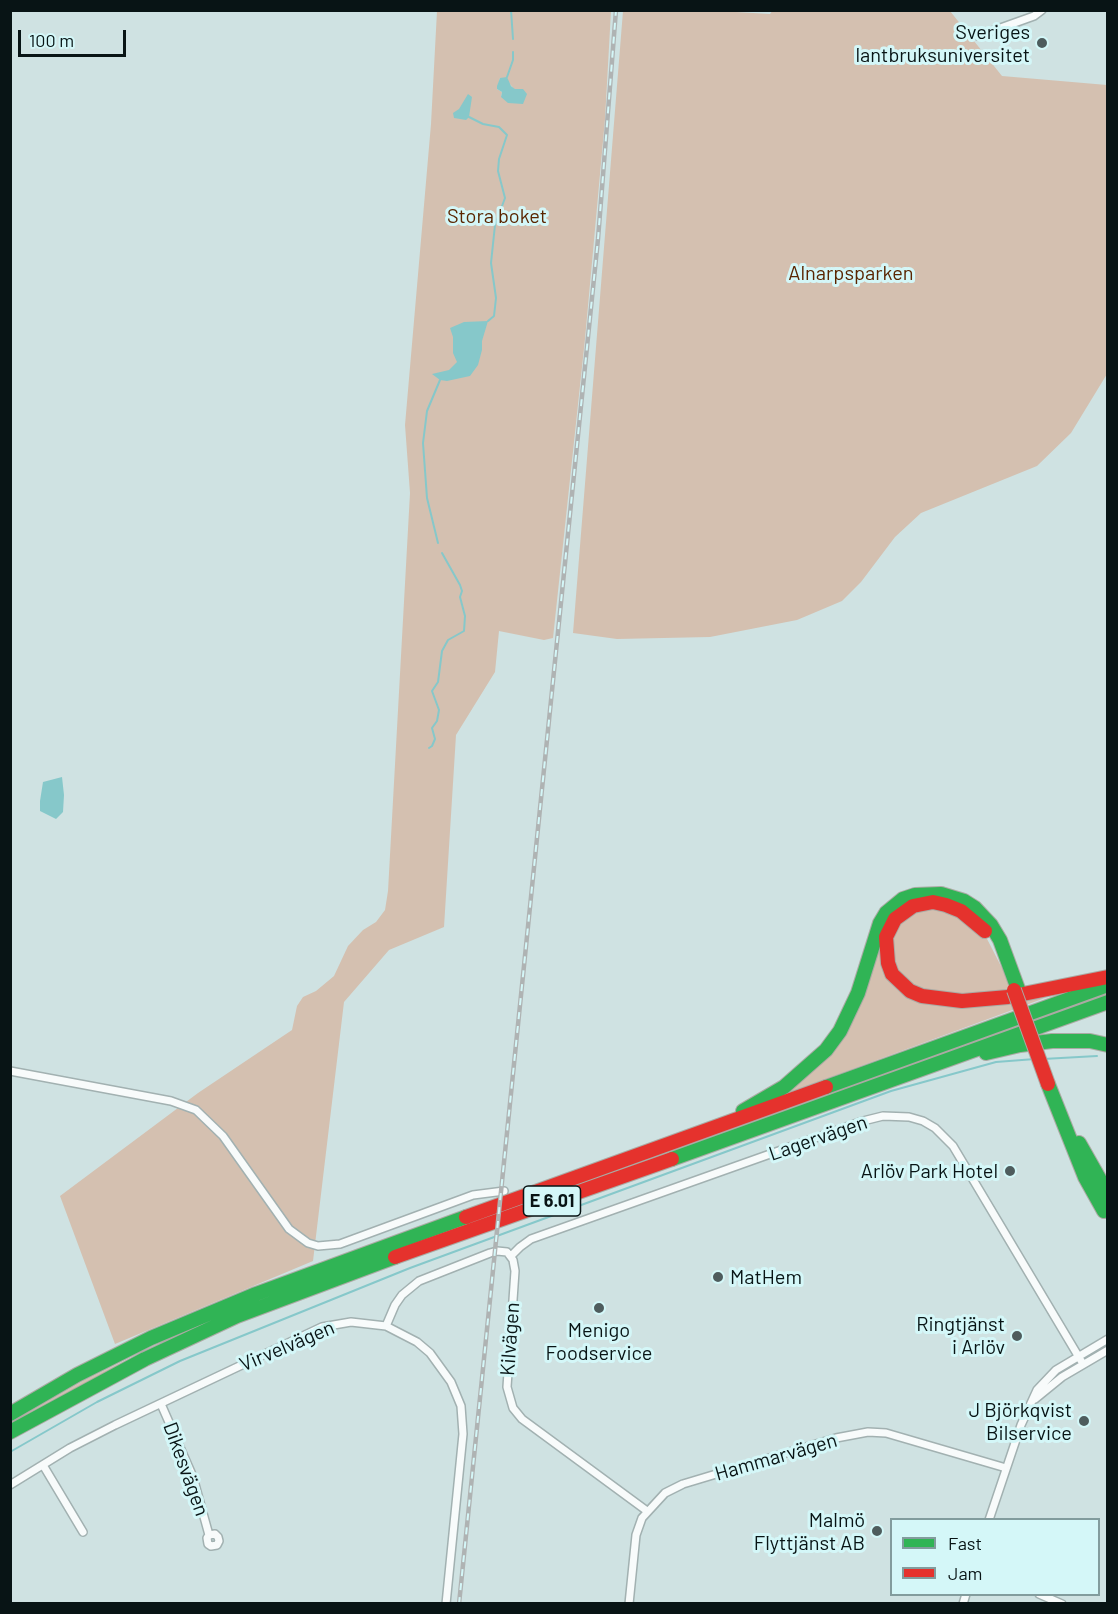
<!DOCTYPE html>
<html>
<head>
<meta charset="utf-8">
<style>
	body { margin:0 }
	#map { position:relative; width:1118px; height:1614px; overflow:hidden; background:#cfe2e2; font-family:Barlow,sans-serif }
	canvas { display:block }
	.frame { position:absolute; inset:0; border:12px solid #081415; pointer-events:none }
	.legend { position:absolute; left:890px; top:1518px; width:210px; height:78px; box-sizing:border-box; background:#d4f7f8; border:2px solid #829c9d; margin:0; padding:8px 10px; list-style:none; font-size:18px; color:#081415 }
	.legend li { display:flex; align-items:center; gap:12px; height:30px }
	.legend b { width:30px; border:2px solid #829c9d }
	.scale { position:absolute; left:18px; top:30px; width:108px; height:27px; box-sizing:border-box; border:3px solid #081415; border-top:0; padding-left:8px; font-size:18px; line-height:21px; white-space:nowrap; color:#081415; -webkit-text-stroke:4px #d4f7f8; paint-order:stroke }
</style>
</head>
<body>
<div id="map">
<canvas width="1118" height="1614"></canvas>
<div class="frame"></div>
<ul class="legend">
<li><b style="height:8px;background:#30b455"></b>Fast</li>
<li><b style="height:8px;background:#e5322d"></b>Jam</li>
</ul>
<div class="scale">100 m</div>
</div>
<script>
const g = document.querySelector('canvas').getContext('2d');
g.lineJoin = 'round';
function fill(path, color) { g.fillStyle = color; g.fill(path, 'evenodd'); }
const poly = rows => new Path2D(rows.map(r => 'M' + r).join(''));
function strokePath(path, color, width, dash) { g.strokeStyle = color; g.lineWidth = width; g.lineCap = dash ? 'butt' : 'round'; g.setLineDash(dash || []); g.stroke(path); }
function label(font, color, halo, rows, align = 'center') {
  g.font = font + ' Barlow,sans-serif'; g.lineWidth = 6; g.setLineDash([]); g.textBaseline = 'middle'; g.strokeStyle = halo; g.fillStyle = color; for (const [text, x, y, turn = 0] of rows) {
    g.save(); g.translate(x, y); g.rotate((+turn || 0) * Math.PI / 180); g.textAlign = isNaN(turn) ? turn : align; if (halo) g.strokeText(text, 0, 0); g.fillText(text, 0, 0); g.restore();
  }
}
fill(poly([
	[702,10,770,14,773,10,950,11,1002,76,1107,85,1107,374,1071,433,1037,466,921,513,895,537,861,582,842,601,797,620,710,637,617,639,573,633,623,11],
	[437,11,611,11,605,119,585,339,553,638,544,640,499,631,495,672,456,735,444,927,389,950,344,1002,313,1261,115,1344,60,1196,198,1093,292,1030,297,1006,303,997,316,991,334,976,348,946,363,930,376,922,385,910,388,891,410,493,405,425,431,124],
	[500,78,508,82,515,90,501,97,502,92,497,89],
	[935,908,948,910,985,935,1003,970,1012,994,979,996,923,992,900,975,893,963,890,946,894,932,904,918,912,913],
	[878,938,893,982,970,1005,1045,998,782,1095,827,1056],
	[1107,988,1107,993,319,1282,11,1428,11,1422,85,1380,184,1332,255,1302]
]), '#d4c0b0');
fill(poly([
	[507,77,511,86,515,89,523,89,527,94,523,104,508,103,501,97,502,92,497,89,497,86,500,78],
	[468,94,472,97,469,117,466,120,454,118,453,113,459,109],
	[488,321,482,341,482,350,478,365,470,376,447,381,440,380,432,374,449,370,457,362,453,353,453,337,450,328,464,322],
	[62,777,64,795,63,812,56,819,40,811,40,801,43,782]
]), '#86c8ca');
strokePath(poly([
	[511,10,513,39],
	[507,77,513,60,513,52],
	[469,117,483,124,499,127,507,135,499,159,498,171,505,198,495,225,491,263,496,298,494,316,488,321],
	[438,543,427,498,423,443,427,411,440,380],
	[429,748,432,746,435,739,432,728,437,721,439,710,432,691,438,682,442,651,448,640,464,631,465,616,460,597,462,591,460,585,442,553],
	[1043,1059,1097,1056],
	[10,1452,97,1402,180,1361,410,1268,891,1091,996,1062,1035,1059]
]), '#86c8ca', 2);
const street = poly([
	[978,36,1034,16,1042,10],
	[10,1071,171,1101,196,1110,223,1136,289,1229,308,1243,318,1246,340,1244,473,1195,504,1191],
	[511,1256,520,1247,531,1239,863,1121,883,1116,909,1117,923,1121,935,1128,953,1146,1083,1364],
	[386,1326,395,1305,402,1295,419,1281,490,1253,497,1251,507,1252,513,1260,515,1271,507,1387,513,1408,522,1419,647,1511],
	[1035,1399,1062,1377,1108,1350],
	[161,1404,193,1477,209,1535,207,1538,208,1544,211,1546,217,1545,219,1541,218,1537,215,1534,209,1535],
	[43,1465,83,1532],
	[10,1485,70,1448,115,1425,322,1327,351,1322,386,1326,417,1342,430,1353,451,1382,461,1406,463,1434,446,1604],
	[989,1520,1021,1425,1037,1390,1056,1370,1108,1339],
	[1039,1594,1062,1604],
	[629,1604,636,1535,642,1518,665,1493,683,1484,836,1438,868,1432,886,1433,1006,1468],
	[963,1604,966,1594]
]);
const fast = poly([
	[986,1053,1020,1045,1052,1041,1090,1041,1108,1045],
	[1048,1084,1085,1177,1104,1211,1108,1209],
	[826,1087,1108,985],
	[743,1111,784,1087,826,1050,840,1031,858,993,880,923,886,913,903,899,915,895,941,894,964,901,975,908,991,925,1000,940,1018,989],
	[1079,1143,1108,1194],
	[672,1159,1108,1002],
	[10,1414,77,1375,151,1338,256,1294,466,1217],
	[10,1432,145,1359,237,1316,395,1257]
]);
const jam = poly([
	[985,931,961,911,946,905,933,902,913,906,895,919,886,937,888,963,892,974,910,991,922,996,962,1001,1008,997,1108,977],
	[466,1217,826,1087],
	[395,1257,672,1159]
]);
strokePath(street, '#a2b1b1', 10);
strokePath(fast, '#abaaa4', 16);
strokePath(jam, '#abaaa4', 16);
strokePath(street, '#f8fbfb', 7);
strokePath(fast, '#30b455', 14);
strokePath(jam, '#e5322d', 14);
const rail = poly([
	[459,1604,598,239,616,10]
]);
strokePath(rail, '#afb3b3', 4.5);
strokePath(rail, '#d4f7f8', 2, [7]);
const jamBridge = poly([
	[1014,990,1048,1084]
]);
strokePath(jamBridge, '#abaaa4', 16, []);
strokePath(jamBridge, '#e5322d', 14);
for (const [x, y, r, color] of [
	[1042,43,6,"#4e5c5d"],
	[1010,1171,6,"#4e5c5d"],
	[718,1277,6,"#4e5c5d"],
	[599,1308,6,"#4e5c5d"],
	[1017,1336,6,"#4e5c5d"],
	[1084,1421,6,"#4e5c5d"],
	[877,1531,6,"#4e5c5d"]
]) { const dot = new Path2D(); dot.arc(x, y, r, 0, 2 * Math.PI); g.fillStyle = color; g.fill(dot); strokePath(dot, '#d4f7f8', 2); }
for (const [x, y, w] of [
	[552,1201,57]
]) { const box = new Path2D(); box.roundRect(x - w / 2, y - 15, w, 30, 4.5); g.fillStyle = '#d4f7f8'; g.fill(box); strokePath(box, '#081415', 1.5); }
label('bold 18px', '#081415', null, [
	["E 6.01",552,1201]
]);
label('20px', '#081415', '#d4f7f8', [
	["Sveriges",1030,32],
	["lantbruksuniversitet",1030,55],
	["Arlöv Park Hotel",998,1171],
	["MatHem",730,1277,"left"],
	["Ringtjänst",1005,1324],
	["i Arlöv",1005,1347],
	["Menigo",599,1330,"center"],
	["Foodservice",599,1353,"center"],
	["J Björkqvist",1072,1410],
	["Bilservice",1072,1433],
	["Malmö",865,1520],
	["Flyttjänst AB",865,1543]
], 'right');
label('20px', '#5a2500', '#d4f7f8', [
	["Stora boket",497,216],
	["Alnarpsparken",851,273]
]);
label('20px', '#081415', '#d4f7f8', [
	["Lagervägen",818,1138,-19],
	["Kilvägen",510,1339,-86],
	["Virvelvägen",287,1346,-23],
	["Hammarvägen",776,1457,-16],
	["Dikesvägen",186,1469,70]
]);
</script>
</body>
</html>
